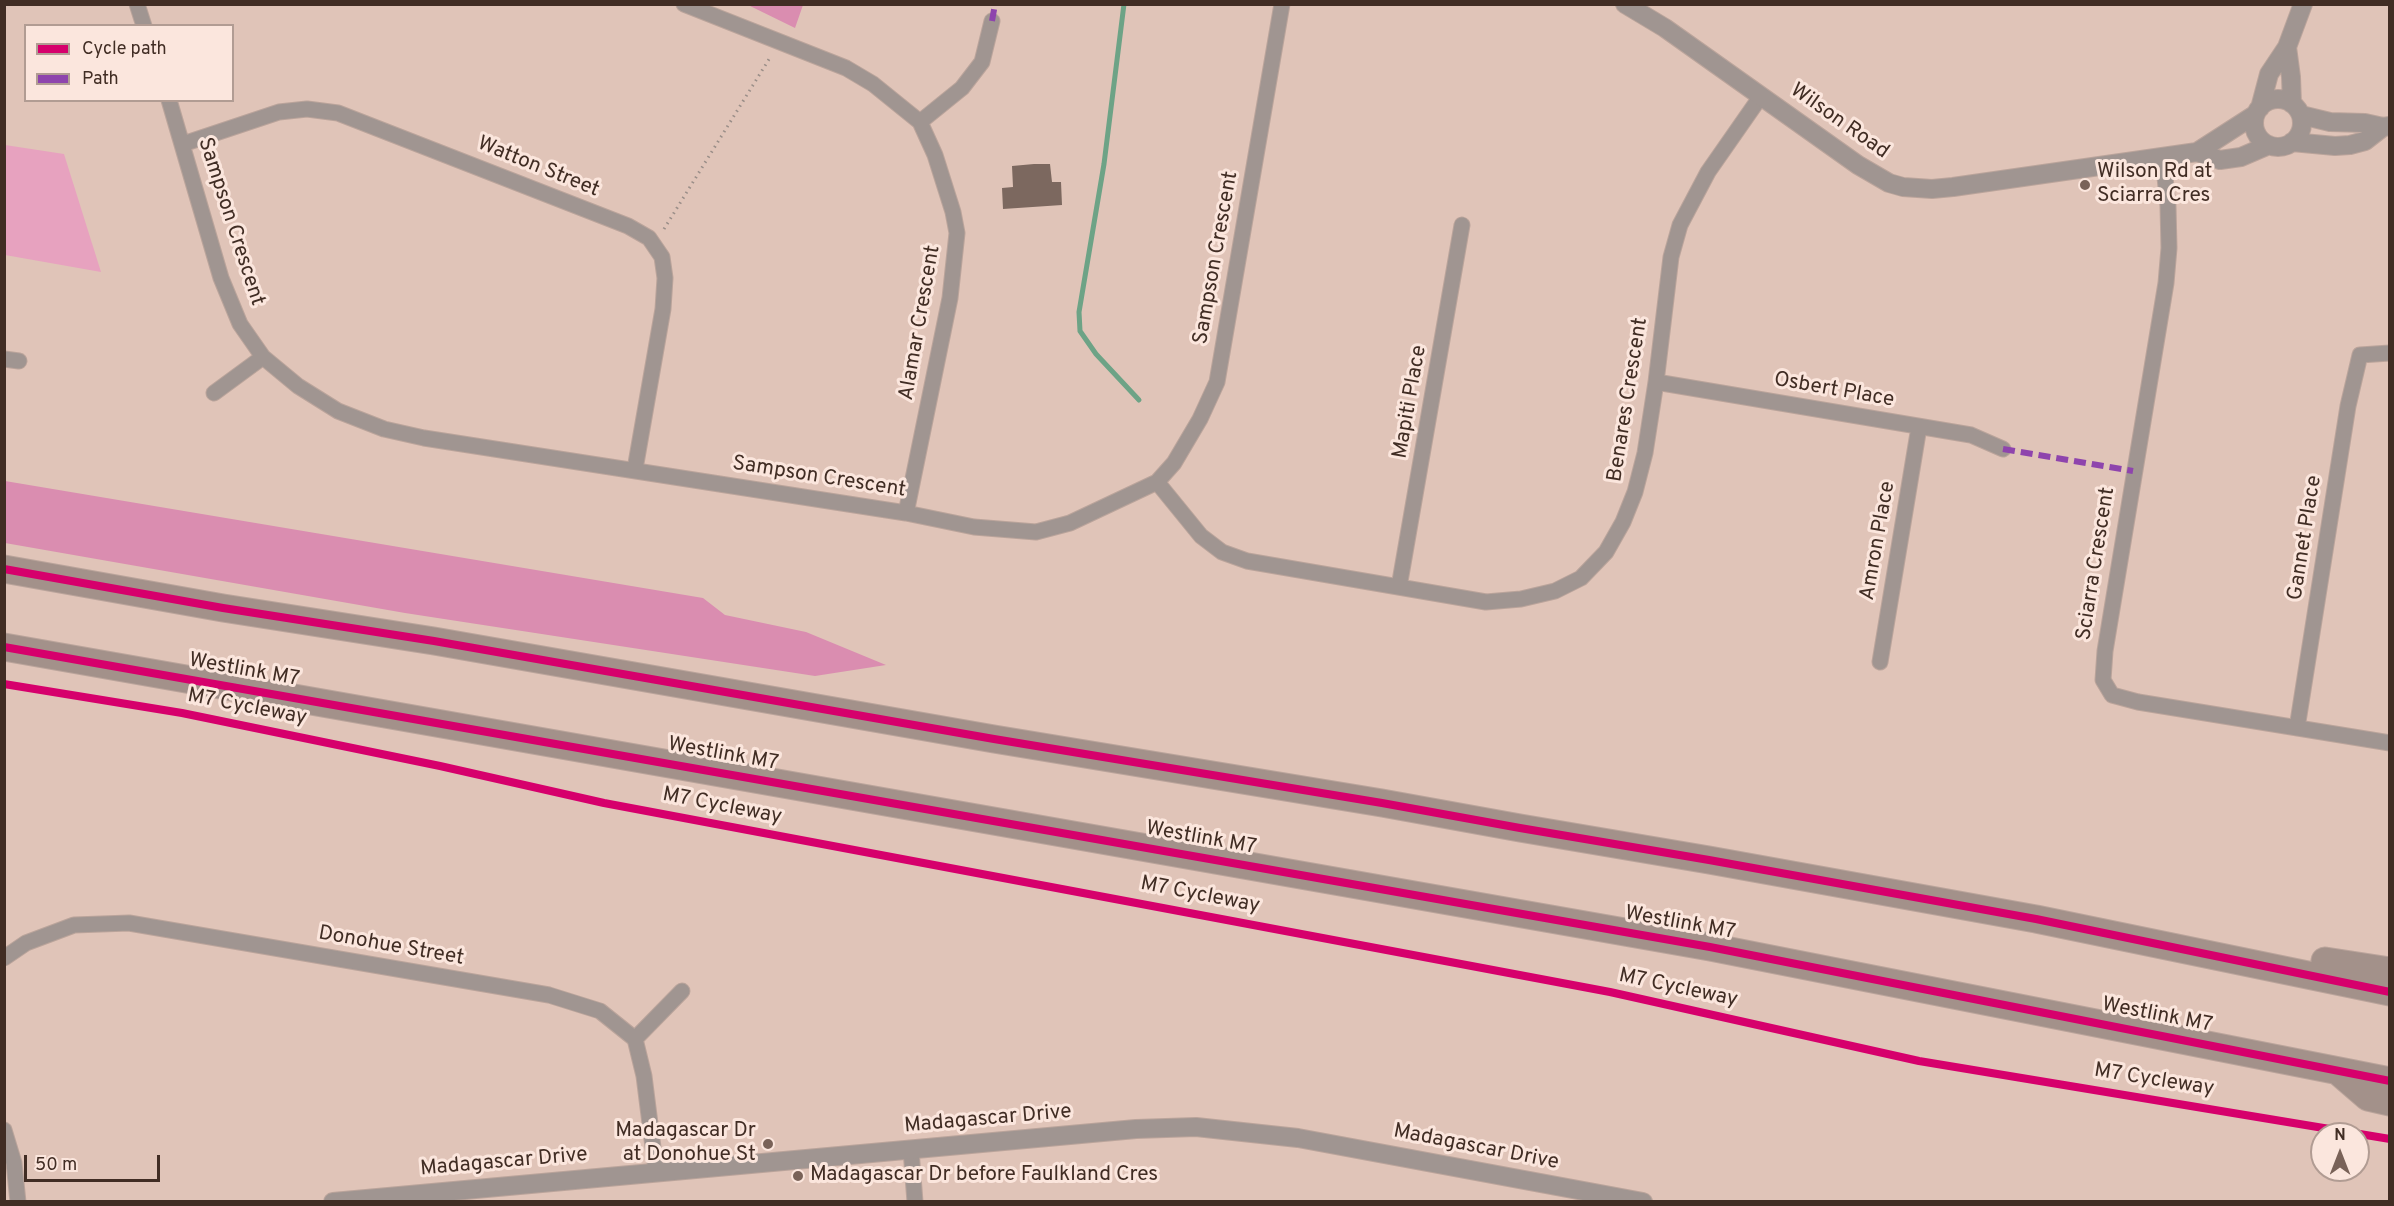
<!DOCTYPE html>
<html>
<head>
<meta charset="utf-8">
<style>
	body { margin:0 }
	#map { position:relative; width:2394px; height:1206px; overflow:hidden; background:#e0c4b8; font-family:Overpass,sans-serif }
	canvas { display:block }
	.frame { position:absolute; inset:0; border:6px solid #412d24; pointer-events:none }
	.legend { position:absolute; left:24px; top:24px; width:210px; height:78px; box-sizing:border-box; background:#fbe6dd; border:2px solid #b19c93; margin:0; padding:8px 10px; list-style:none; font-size:18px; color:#412d24 }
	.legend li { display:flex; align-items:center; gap:12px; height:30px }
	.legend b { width:30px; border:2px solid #b19c93 }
	.north { position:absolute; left:2310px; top:1122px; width:60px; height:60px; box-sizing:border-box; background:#fbe6dd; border:2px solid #b19c93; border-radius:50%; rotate:0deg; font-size:16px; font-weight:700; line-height:24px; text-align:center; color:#412d24 }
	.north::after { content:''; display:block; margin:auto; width:21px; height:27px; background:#796258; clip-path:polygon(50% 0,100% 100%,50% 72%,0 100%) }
	.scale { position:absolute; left:24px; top:1155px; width:136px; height:27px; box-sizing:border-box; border:3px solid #412d24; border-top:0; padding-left:8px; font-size:18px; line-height:21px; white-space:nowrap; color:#412d24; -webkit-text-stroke:4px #fbe6dd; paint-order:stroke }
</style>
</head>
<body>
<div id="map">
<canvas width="2394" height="1206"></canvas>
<div class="frame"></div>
<ul class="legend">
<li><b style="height:8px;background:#d6006c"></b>Cycle path</li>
<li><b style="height:8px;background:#8e44ad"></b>Path</li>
</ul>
<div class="north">N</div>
<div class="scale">50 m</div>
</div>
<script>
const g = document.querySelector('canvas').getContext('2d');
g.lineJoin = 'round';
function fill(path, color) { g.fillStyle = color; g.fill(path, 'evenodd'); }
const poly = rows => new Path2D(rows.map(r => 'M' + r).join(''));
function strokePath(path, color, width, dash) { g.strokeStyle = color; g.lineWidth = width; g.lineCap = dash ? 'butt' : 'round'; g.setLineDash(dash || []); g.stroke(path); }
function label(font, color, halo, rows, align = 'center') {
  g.font = font + ' Overpass,sans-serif'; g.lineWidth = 6; g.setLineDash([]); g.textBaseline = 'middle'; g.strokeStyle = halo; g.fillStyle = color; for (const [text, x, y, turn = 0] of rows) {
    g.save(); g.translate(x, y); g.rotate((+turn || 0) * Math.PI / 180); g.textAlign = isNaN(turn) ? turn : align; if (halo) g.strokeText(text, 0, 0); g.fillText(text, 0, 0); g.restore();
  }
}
fill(poly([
	[5,145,64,154,101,272,5,255]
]), '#e7a2bf');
fill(poly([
	[748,5,803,4,803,5,795,28],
	[5,481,703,598,725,615,806,632,886,665,815,676,405,613,5,543]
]), '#da8db0');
strokePath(poly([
	[1124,4,1104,164,1079,312,1080,331,1096,354,1139,400]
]), '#6da386', 5);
fill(poly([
	[1034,164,1050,164,1052,182,1061,182,1062,205,1003,209,1002,188,1013,187,1012,166]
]), '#7c685f');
const minor = poly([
	[137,4,144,26],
	[684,4,846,68,873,84,920,122,935,155,953,212,957,233,950,298,906,513],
	[169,100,221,278,240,324,263,357,298,386,338,411,384,429,424,438,906,513,974,527,1036,532,1070,523,1157,482,1174,463,1200,419,1217,382,1282,4],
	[920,122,962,88,982,62,992,21],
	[183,144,279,112,307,109,338,113,628,226,649,238,662,257,665,278,663,309,635,469],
	[2163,158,2168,206,2169,248,2166,283,2105,651,2103,680,2112,695,2138,702,2390,743],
	[4,359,19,361],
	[1656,382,1971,435,2003,449],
	[214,393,263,357],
	[1157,482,1201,536,1222,552,1247,561,1486,602,1521,599,1555,591,1581,578,1606,552,1623,522,1635,492,1645,453,1656,382,1671,257,1680,225,1708,172,1761,96],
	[1399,587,1462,225],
	[1880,662,1919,427],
	[2297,728,2348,406,2360,355,2390,353],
	[4,958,26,943,74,925,129,923,549,995,600,1011,635,1039,644,1076,656,1171],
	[635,1039,682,991],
	[4,1130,14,1163,18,1202],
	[911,1150,915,1202]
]);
const tertiary = poly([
	[1625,4,1665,28,1858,165,1889,183,1903,187,1932,189,1953,187,2197,152,2256,114],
	[2287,47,2291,77,2292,104],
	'2254 123a24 24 0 1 1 48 0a24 24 0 1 1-48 0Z',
	[2260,108,2269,74,2287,47,2303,4],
	[2301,115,2330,122,2365,123,2383,127,2390,126],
	[2292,142,2335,146,2350,145,2365,141,2383,127],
	[2197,152,2220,160,2241,157,2269,145],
	[333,1202,1136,1129,1196,1127,1298,1138,1643,1202]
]);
const motorway = poly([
	[4,569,223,608,434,641,994,739,1382,803,1520,828,1709,860,2036,919,2390,992],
	[4,647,1710,947,2390,1081],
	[2325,961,2390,971],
	[2339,1072,2368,1097,2390,1102]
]);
strokePath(minor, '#baa49b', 17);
strokePath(tertiary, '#baa49b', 20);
strokePath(motorway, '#baa49b', 29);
strokePath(poly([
	[664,229,771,56]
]), '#9a8e88', 3, [1.5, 4.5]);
strokePath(minor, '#a09591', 15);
strokePath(tertiary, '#a09591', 18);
strokePath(motorway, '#a3918a', 27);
strokePath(poly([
	[992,21,995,4],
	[2003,449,2133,471]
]), '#8e44ad', 6, [12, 6]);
strokePath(poly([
	[4,569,223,608,434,641,994,739,1382,803,1520,828,1709,860,2036,919,2390,992],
	[4,647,1710,947,2390,1081],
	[4,684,182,713,440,766,604,803,1610,992,1919,1061,2390,1139]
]), '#d6006c', 8);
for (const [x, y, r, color] of [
	[2085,185,6,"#796258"],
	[768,1144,6,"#796258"],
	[798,1176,6,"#796258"]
]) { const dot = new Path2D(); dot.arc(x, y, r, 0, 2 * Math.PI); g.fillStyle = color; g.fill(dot); strokePath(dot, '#fbe6dd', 2); }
label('21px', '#412d24', '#fbe6dd', [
	["Wilson Road",1839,122,35],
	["Watton Street",538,168,22],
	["Sampson Crescent",230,222,72],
	["Sampson Crescent",1217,258,-80],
	["Alamar Crescent",921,323,-80],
	["Osbert Place",1834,391,10],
	["Benares Crescent",1629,400,-81],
	["Mapiti Place",1411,402,-80],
	["Sampson Crescent",819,478,9],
	["Gannet Place",2306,538,-81],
	["Amron Place",1879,541,-80],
	["Sciarra Crescent",2097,564,-81],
	["Westlink M7",244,671,10],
	["M7 Cycleway",247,708,11],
	["Westlink M7",723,755,10],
	["M7 Cycleway",722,807,11],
	["Westlink M7",1201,839,10],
	["M7 Cycleway",1200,896,11],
	["Westlink M7",1680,924,10],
	["Donohue Street",391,947,10],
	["M7 Cycleway",1678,989,12],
	["Westlink M7",2157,1016,11],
	["M7 Cycleway",2154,1081,9],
	["Madagascar Drive",988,1120,-5],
	["Madagascar Drive",1476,1148,11],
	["Madagascar Drive",504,1163,-5]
]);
label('21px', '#412d24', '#fbe6dd', [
	["Wilson Rd at",2097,173],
	["Sciarra Cres",2097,197],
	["Madagascar Dr",756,1132,"right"],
	["at Donohue St",756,1156,"right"],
	["Madagascar Dr before Faulkland Cres",810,1176]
], 'left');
</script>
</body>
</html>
